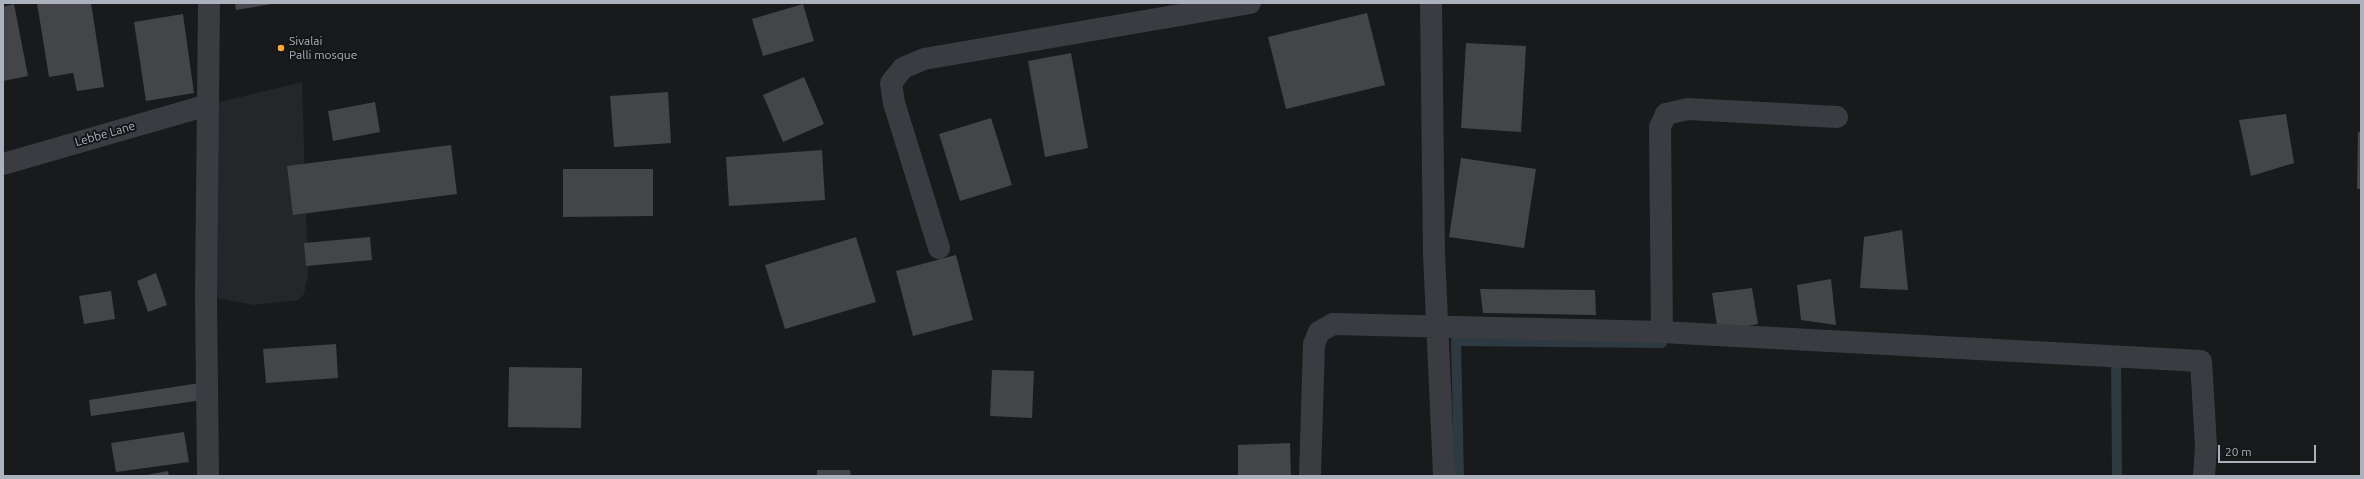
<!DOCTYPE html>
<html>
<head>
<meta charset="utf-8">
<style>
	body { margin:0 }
	#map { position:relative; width:2364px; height:479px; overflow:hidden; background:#191a1c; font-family:Ubuntu,sans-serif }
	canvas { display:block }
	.frame { position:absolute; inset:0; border:4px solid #abb1bd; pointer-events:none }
	.scale { position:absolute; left:2218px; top:445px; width:98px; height:18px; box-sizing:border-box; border:2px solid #abb1bd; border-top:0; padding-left:5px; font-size:12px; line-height:14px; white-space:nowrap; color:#abb1bd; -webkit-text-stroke:3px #141517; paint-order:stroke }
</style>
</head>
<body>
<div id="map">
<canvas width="2364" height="479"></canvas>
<div class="frame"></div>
<div class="scale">20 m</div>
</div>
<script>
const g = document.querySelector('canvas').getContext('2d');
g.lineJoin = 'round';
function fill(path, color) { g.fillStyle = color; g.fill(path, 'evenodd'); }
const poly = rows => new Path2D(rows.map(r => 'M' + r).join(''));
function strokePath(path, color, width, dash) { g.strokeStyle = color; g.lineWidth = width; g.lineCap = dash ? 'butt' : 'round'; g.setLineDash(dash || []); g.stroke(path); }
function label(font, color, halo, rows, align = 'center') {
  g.font = font + ' Ubuntu,sans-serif'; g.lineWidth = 4; g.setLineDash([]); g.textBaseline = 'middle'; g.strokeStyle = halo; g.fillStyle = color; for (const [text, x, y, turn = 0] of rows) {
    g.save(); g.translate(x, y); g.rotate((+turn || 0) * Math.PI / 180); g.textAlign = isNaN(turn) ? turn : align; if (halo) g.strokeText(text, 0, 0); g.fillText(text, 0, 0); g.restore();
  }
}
fill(poly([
	[302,82,308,275,304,294,299,300,254,305,206,296,208,105]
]), '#252629');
strokePath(poly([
	[2116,354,2117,476],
	[1459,476,1456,341,1662,343]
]), '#2e3a42', 10);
fill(poly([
	[37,3,91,3,104,87,77,91,73,73,49,77],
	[235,3,272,3,272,4,236,10],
	[14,4,28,76,3,81,3,7],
	[803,4,814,41,763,56,752,19],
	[1367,13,1385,85,1286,109,1268,37],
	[183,14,194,93,146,101,134,22],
	[1466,43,1526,46,1521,132,1461,128],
	[1071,53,1088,148,1045,157,1028,61],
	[804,77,824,124,783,142,763,95],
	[668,92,671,143,614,147,610,96],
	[375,102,380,132,333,141,328,111],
	[2286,114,2294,163,2251,176,2239,120],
	[991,118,1012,185,960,201,939,134],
	[2358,132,2361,132,2361,189,2357,189],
	[451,145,457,194,293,215,287,166],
	[822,150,825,200,729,206,726,157],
	[1461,158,1536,169,1524,248,1449,237],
	[563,169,653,169,653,216,563,217],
	[1902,230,1908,290,1860,288,1864,237],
	[370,237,372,260,306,266,304,243],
	[856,237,876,302,785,329,765,265],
	[956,255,973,320,913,336,896,271],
	[156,273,167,305,148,312,137,281],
	[1831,279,1836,325,1801,320,1797,285],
	[1752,288,1758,324,1718,332,1712,293],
	[1480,289,1595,290,1596,315,1483,313],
	[111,291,115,319,84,324,79,296],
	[336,344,338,378,266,383,263,349],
	[509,367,582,368,581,428,508,427],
	[992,370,1034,371,1032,418,990,416],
	[200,383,203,400,91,416,89,400],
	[184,432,189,462,116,472,111,443],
	[1290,443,1291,476,1238,476,1238,445],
	[817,470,850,470,851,476,817,476],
	[168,471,169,476,147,476,147,475]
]), '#434549');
strokePath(poly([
	[1431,3,1434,254,1444,476],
	[3,164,208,105],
	[939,248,894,103,891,83,903,68,924,59,1250,3],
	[1662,332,1660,127,1666,114,1688,109,1837,117],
	[208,476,206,296,209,3],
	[1310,476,1314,344,1319,332,1333,324,1662,332,2201,361,2206,446,2204,476]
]), '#3a3c41', 22);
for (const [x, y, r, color] of [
	[281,48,4,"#ffac2f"]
]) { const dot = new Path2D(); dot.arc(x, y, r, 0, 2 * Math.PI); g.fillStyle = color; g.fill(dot); strokePath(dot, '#141517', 1.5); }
label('12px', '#abb1bd', '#141517', [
	["Sivalai",289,41],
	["Palli mosque",289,55]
], 'left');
label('12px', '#abb1bd', '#141517', [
	["Lebbe Lane",105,134,-16]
]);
</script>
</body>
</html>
